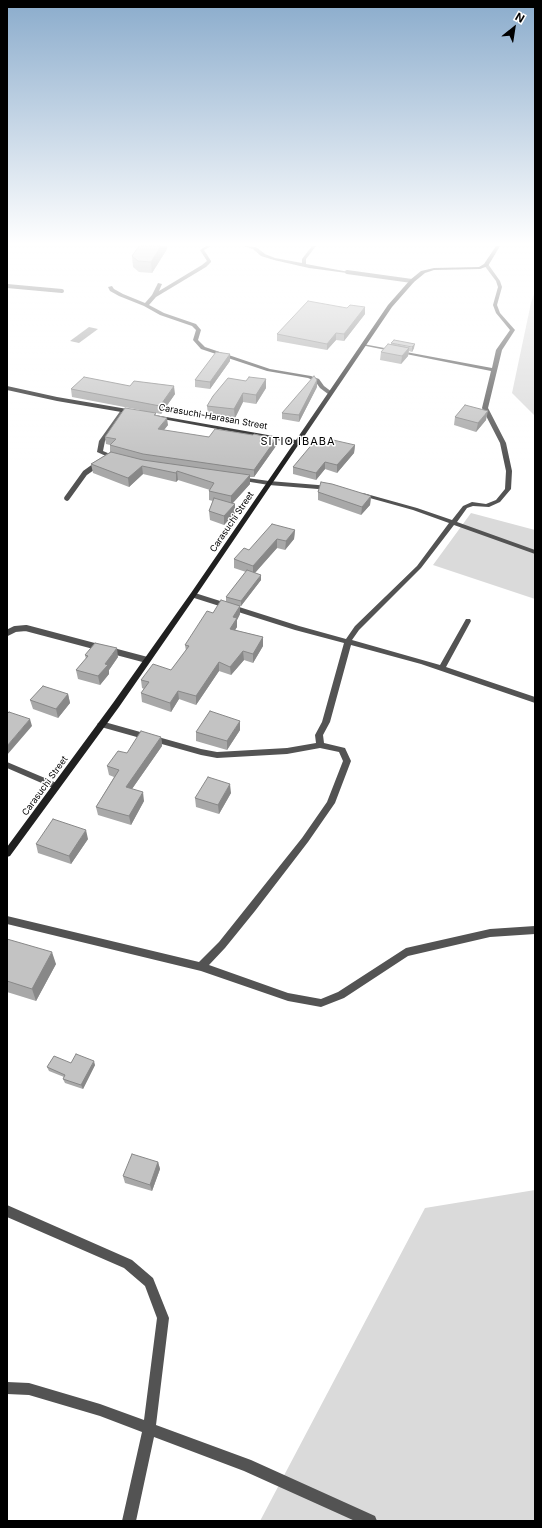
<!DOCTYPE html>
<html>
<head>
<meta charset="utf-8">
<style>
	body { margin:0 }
	#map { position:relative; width:542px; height:1528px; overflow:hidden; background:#fff; font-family:Inter,sans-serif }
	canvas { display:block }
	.frame { position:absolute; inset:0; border:8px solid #000; pointer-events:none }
	.north { position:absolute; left:494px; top:8px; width:40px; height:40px; -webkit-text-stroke:3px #fff; paint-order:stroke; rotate:30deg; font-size:11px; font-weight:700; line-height:16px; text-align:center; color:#000 }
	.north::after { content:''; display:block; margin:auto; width:14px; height:18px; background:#000; clip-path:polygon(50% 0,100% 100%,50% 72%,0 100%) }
</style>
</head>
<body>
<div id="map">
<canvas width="542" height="1528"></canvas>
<div class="frame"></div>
<div class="north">N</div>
</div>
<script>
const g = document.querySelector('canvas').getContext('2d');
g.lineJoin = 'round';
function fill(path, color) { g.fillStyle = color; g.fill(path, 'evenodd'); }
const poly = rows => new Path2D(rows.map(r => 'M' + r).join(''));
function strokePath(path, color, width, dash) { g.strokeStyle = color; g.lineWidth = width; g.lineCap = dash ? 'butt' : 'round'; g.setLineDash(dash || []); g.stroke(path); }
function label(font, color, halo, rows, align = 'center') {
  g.font = font + ' Inter,sans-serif'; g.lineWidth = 3; g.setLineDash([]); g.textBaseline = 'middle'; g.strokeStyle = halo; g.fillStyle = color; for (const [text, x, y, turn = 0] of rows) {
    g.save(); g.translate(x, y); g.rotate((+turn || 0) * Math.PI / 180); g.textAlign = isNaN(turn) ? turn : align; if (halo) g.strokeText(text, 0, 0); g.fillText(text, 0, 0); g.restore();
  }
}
fill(poly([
	[535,291,535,416,512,393,531,303],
	[471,513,535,530,535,599,433,565],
	[535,1190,535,1521,260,1521,425,1208]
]), '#dadada');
fill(poly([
	[89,327,98,329,79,343,70,341]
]), '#a1a1a1');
strokePath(poly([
	[347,272,412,281],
	[7,286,62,291]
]), '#535353', 4);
strokePath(poly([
	[67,498,85,473,99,463]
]), '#535353', 5.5);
strokePath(poly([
	[7,633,15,629,26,628,147,660]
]), '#535353', 6);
fill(poly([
	[206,246,211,246,204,250,211,261,211,262,206,267,156,297,149,305,164,313,196,324,201,330,198,340,205,347,270,369,311,376,319,379,324,386,332,392,332,394,328,394,320,388,315,381,308,378,267,371,201,349,193,340,196,330,192,326,160,315,144,306,119,296,110,291,108,287,112,286,114,289,123,294,145,303,152,295,158,283,162,284,159,291,202,265,207,261,200,250,206,246],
	[243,246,256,247,265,254,275,258,302,263,302,259,312,246,316,246,306,259,306,264,349,272,347,273,309,268,274,260,261,256,253,249,243,246],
	[484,264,488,264,500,281,502,287,497,305,500,313,515,330,502,350,488,408,506,443,512,471,511,489,500,502,489,507,473,506,467,508,457,522,535,550,535,554,454,525,421,568,359,630,352,640,440,665,466,619,470,619,471,621,446,667,535,697,535,703,421,664,351,645,330,722,323,735,324,743,345,748,351,761,335,803,308,842,255,911,225,948,209,965,288,993,321,999,338,992,406,948,490,929,535,926,535,934,490,937,408,956,344,998,321,1007,288,1001,201,971,7,924,7,916,199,962,219,942,302,838,327,802,343,761,339,752,320,748,287,754,217,758,201,755,101,727,97,724,101,721,201,749,217,752,287,748,316,743,315,735,322,722,344,643,295,630,191,597,190,595,193,593,195,593,299,626,346,639,355,626,417,566,449,523,413,510,359,495,359,493,363,493,417,508,452,520,463,506,472,502,486,504,496,500,505,489,506,471,500,443,482,408,491,371,361,345,363,344,492,368,496,350,510,330,496,313,493,305,498,287,496,281,484,265,484,264],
	[123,409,126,411,105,441,103,451,117,457,118,458,115,460,97,452,99,441,121,410,123,409],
	[240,477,269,481,330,486,333,488,330,490,269,485,238,480,237,479,240,477],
	[7,762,59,784,60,786,59,788,56,789,53,788,7,768,7,762],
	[7,1205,132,1260,153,1278,169,1318,156,1425,251,1460,375,1516,377,1521,355,1521,244,1471,154,1437,136,1521,122,1521,142,1432,100,1416,29,1395,7,1394,7,1382,29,1383,100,1404,144,1420,157,1318,145,1286,124,1268,7,1217,7,1205]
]), '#535353');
fill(poly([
	[496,246,500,246,488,266,480,269,434,270,425,273,414,282,392,307,195,597,119,707,10,856,7,857,7,847,113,703,191,593,294,443,157,418,155,417,155,415,296,440,388,305,410,280,421,271,434,268,479,267,484,264,496,246],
	[7,386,57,397,133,410,136,412,133,414,57,401,7,390,7,386]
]), '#202020');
fill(poly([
	[139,246,167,246,167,249,152,273,139,272,133,267,132,256],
	[365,307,365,314,344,341,336,340,327,350,277,341,277,334,347,308],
	[391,343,414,348,412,352,409,351,408,356,401,364,380,360,381,352,391,344],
	[230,354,230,361,210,389,195,387,195,380],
	[266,379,266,388,256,404,243,402,235,418,208,415,207,406,246,381],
	[130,386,175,394,161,414,156,413,156,416,168,425,164,430,209,437,276,439,276,446,254,477,250,477,250,484,232,504,235,513,224,525,210,520,209,511,213,501,209,500,209,491,210,490,178,480,176,482,143,474,129,487,93,473,91,464,110,452,110,445,106,444,105,437,140,410,72,397,71,389],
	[317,387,299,422,282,419,282,413],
	[455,417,486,420,476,432,454,425],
	[355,445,354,453,337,473,325,469,316,480,293,474,293,467,328,446],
	[318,492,371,496,370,505,361,515,318,500],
	[295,530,294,539,285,550,277,548,255,573,261,580,241,606,240,606,240,614,237,620,237,627,235,630,263,637,263,646,253,663,244,660,231,675,219,671,196,705,179,699,171,712,142,702,141,693,144,689,142,688,141,680,171,670,186,651,185,645,213,613,226,601,226,597,246,572,234,568,234,559,249,550],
	[85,655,118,657,109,670,109,674,100,685,78,679,76,670,86,659],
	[68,694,70,703,58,718,33,709,30,700],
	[240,730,227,750,196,741,196,732],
	[161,737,162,746,132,789,144,801,131,825,98,815,96,807,114,777,109,775,107,766,127,753],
	[231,793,219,814,196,807,195,798],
	[88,839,71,864,38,853,36,844],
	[7,939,56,964,36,1001,7,992],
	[71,1063,95,1065,83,1089,65,1083,63,1079,64,1077,49,1071,47,1067],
	[158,1162,160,1169,152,1191,125,1183,123,1176]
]), '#a8a8a8');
fill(poly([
	[161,246,167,246,167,249,152,273,151,262],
	[365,307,365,314,344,341,344,334],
	[336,333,336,340,327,350,327,344],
	[415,344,414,348,412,352,412,347],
	[409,348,408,356,401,364,402,356],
	[230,354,230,361,210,389,210,382],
	[266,379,266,388,256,404,256,395],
	[317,380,317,387,299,422,299,415],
	[174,386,175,394,161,414,160,406],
	[243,393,243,402,235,418,234,409],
	[488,411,486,420,476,432,478,423],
	[167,418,168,425,159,436,158,429],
	[276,439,276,446,254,477,254,470],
	[355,445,354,453,337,473,337,465],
	[325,462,325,469,316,480,316,473],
	[142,466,143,474,129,487,128,478],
	[177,471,178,480,176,482,176,473],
	[250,475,250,484,231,505,231,496],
	[371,496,370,505,361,515,362,507],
	[235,504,235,513,224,525,224,516],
	[295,530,294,539,285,550,286,541],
	[277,539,277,548,253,575,253,566],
	[261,575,261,580,241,606,241,601],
	[240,606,240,614,237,620,237,627,230,638,230,629,233,617],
	[263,637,263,646,253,663,253,654],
	[117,648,118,657,109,670,109,674,100,685,98,676,105,664],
	[243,651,244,660,231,675,230,667],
	[219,662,219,671,196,705,196,696],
	[178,691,179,699,171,712,170,703],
	[68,694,70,703,58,718,56,709],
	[30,719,32,726,7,755,7,746],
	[240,721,240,730,227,750,227,741],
	[161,737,162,746,127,796,126,787],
	[230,784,231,793,219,814,218,805],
	[143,792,144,801,131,825,129,816],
	[86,830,88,839,71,864,69,856],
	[52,952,56,964,36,1001,32,989],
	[94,1061,95,1065,83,1089,81,1085],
	[158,1162,160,1169,152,1191,150,1185]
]), '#888');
const building = poly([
	[139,246,161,246,151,262,138,261,132,256,139,246],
	[308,301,347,308,350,305,365,307,344,334,336,333,327,344,277,334,308,301],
	[394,340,415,344,412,347,391,343,394,340],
	[388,344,409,348,402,356,381,352,388,344],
	[216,352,230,354,210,382,195,380,216,352],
	[314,376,317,380,299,415,282,413,314,376],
	[84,377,130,386,134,381,174,386,160,406,71,389,84,377],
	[249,377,266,379,256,395,243,393,234,409,207,406,213,396,228,378,246,381,249,377],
	[465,405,488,411,478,423,455,417,465,405],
	[125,408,156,413,154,415,167,418,158,429,209,437,215,429,253,435,254,434,276,439,254,470,143,454,110,445,116,439,105,437,125,408],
	[333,440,355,445,337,465,325,462,316,473,293,467,314,442,328,446,333,440],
	[111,452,143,460,250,475,231,496,209,491,214,483,177,471,176,473,142,466,128,478,91,464,111,452],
	[321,482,332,484,371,496,362,507,318,492,321,482],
	[214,498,235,504,224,516,209,511,214,498],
	[272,524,295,530,286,541,277,539,253,566,234,559,244,548,249,550,272,524],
	[247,570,261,575,241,601,226,597,247,570],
	[221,600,240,606,233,617,237,618,230,629,263,637,253,654,243,651,230,667,219,662,196,696,178,691,170,703,141,693,149,682,141,680,153,664,171,670,189,646,185,645,207,611,213,613,221,600],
	[95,643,117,648,105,664,108,665,98,676,76,670,88,656,85,655,95,643],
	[43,686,68,694,56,709,30,700,43,686],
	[210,711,240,721,227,741,196,732,210,711],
	[9,712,30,719,7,746,7,714,9,712],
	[141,731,161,737,126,787,143,792,129,816,96,807,119,770,107,766,118,751,127,753,141,731],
	[208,777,230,784,218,805,195,798,208,777],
	[53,819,86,830,69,856,36,844,53,819],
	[7,939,52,952,32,989,7,981,7,939],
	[76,1054,94,1061,81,1085,63,1079,65,1075,47,1067,54,1056,71,1063,76,1054],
	[132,1154,158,1162,150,1185,123,1176,132,1154]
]);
fill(building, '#c3c3c3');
strokePath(building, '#888', 1);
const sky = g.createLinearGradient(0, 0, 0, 460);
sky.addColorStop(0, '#8baccc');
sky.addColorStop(0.53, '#fff');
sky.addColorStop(1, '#ffffff00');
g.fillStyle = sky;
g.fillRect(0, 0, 542, 460);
label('9px', '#000', '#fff', [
	["Carasuchi-Harasan Street",213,417,10],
	["Carasuchi Street",232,522,-56],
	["Carasuchi Street",45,786,-54]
]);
g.letterSpacing = '1px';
label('11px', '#000', '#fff', [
	["SITIO IBABA",298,442]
]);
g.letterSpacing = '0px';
</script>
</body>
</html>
